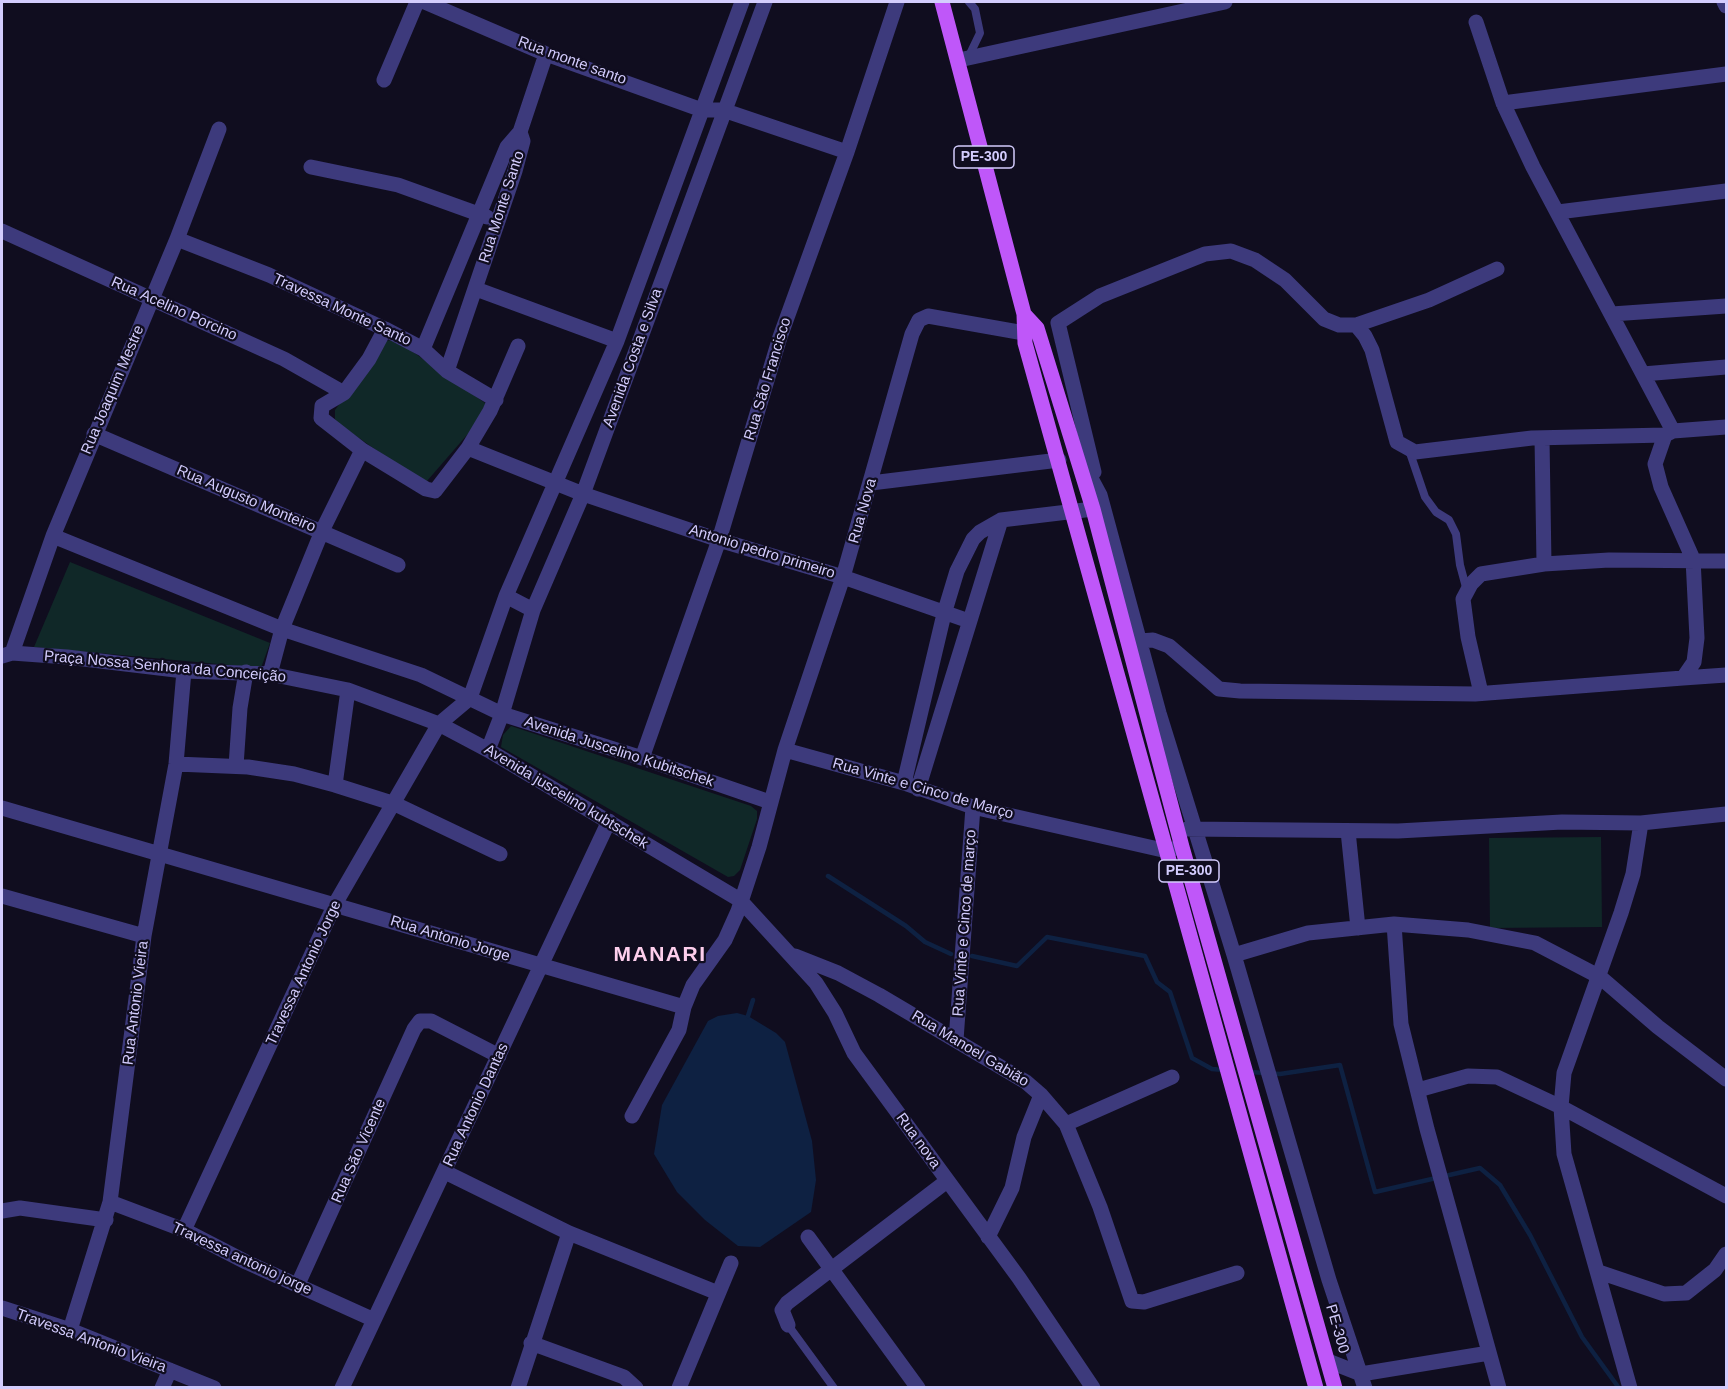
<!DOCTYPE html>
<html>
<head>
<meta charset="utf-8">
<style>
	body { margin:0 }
	#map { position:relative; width:1728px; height:1389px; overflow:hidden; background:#100d1f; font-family:Helvetica,sans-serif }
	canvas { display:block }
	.frame { position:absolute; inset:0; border:3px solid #d3ccfd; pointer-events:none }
</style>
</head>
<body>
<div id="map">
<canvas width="1728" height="1389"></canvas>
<div class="frame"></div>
</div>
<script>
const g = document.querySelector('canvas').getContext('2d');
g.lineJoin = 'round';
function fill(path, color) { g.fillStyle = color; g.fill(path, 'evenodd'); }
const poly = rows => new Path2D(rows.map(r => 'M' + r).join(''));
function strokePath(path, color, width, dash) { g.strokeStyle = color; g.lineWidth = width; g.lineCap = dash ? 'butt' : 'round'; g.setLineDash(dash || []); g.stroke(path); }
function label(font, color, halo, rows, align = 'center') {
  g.font = font + ' Helvetica,sans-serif'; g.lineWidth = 4.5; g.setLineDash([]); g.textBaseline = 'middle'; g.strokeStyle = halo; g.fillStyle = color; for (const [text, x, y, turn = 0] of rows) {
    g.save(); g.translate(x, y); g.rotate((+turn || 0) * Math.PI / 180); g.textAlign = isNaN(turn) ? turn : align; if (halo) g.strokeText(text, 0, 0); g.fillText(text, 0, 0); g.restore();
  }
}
fill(poly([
	[392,340,399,342,485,403,486,413,427,481,416,478,339,424,335,419,335,410,386,341],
	[70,562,270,643,261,668,34,647],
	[511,726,751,806,757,811,757,819,740,870,734,876,728,877,501,747,503,735],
	[1601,837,1602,927,1490,928,1489,838]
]), '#102828');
fill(poly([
	[737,1013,748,1016,776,1033,785,1042,812,1141,816,1180,811,1212,760,1247,738,1246,705,1220,677,1192,654,1154,662,1105,708,1021,718,1016]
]), '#0e2142');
strokePath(poly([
	[828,876,906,926,925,942,951,954],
	[972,956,1017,966,1047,937,1145,956,1157,982,1170,992,1192,1058,1212,1069,1224,1070],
	[748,1016,753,1000],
	[1250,1072,1280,1074,1340,1065,1375,1192,1480,1168,1500,1185,1530,1235,1582,1337,1619,1388]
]), '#0e2142', 4.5);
strokePath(poly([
	[968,58,980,33,975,9,969,2],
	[1409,450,1425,497,1436,512,1449,520,1456,534,1460,565,1467,591],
	[788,1325,834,1388]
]), '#3d3a7c', 8);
strokePath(poly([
	[425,2,546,54,702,110,723,110,847,152],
	[1724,2,1726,6],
	[1476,22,1503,103,1533,167,1673,431],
	[959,60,1225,2],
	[384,80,417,2],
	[1503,103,1726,74],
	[311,167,398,185,487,217],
	[1558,212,1726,191],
	[2,231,284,359,344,393],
	[177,239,269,275,385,329,423,349,447,371,496,400],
	[476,289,617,341],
	[1612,314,1726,306],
	[1356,325,1365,336,1372,350,1397,442,1415,452,1532,438,1665,435],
	[385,329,369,359,344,393,322,406,321,418,362,450,426,489,435,491,468,448,490,411,518,346],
	[423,349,507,147,520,132,546,54],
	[447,371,515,171,523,141,520,132],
	[1643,374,1726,367],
	[94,434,398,565],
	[1542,438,1544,564],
	[468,448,583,494,719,540,843,577,969,621],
	[1078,454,1100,495,1159,713,1234,955,1329,1280,1365,1388],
	[1094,472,1058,323,1100,296,1205,254,1231,251,1255,260,1285,280,1324,319,1339,325,1356,325,1429,300,1497,269],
	[871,483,1059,460],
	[53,536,282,629,421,675,502,714,642,758,770,802],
	[506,596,533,610],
	[1140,641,1153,640,1169,646,1219,689,1240,691,1475,694,1683,678,1694,662,1697,638,1693,559,1661,487,1655,464,1665,435,1673,431,1726,427],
	[12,653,53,536,177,239,219,129],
	[2,656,12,653,67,657,184,671,270,674,348,690,439,724,488,750,740,900,816,983,835,1013,854,1053,1019,1278,1093,1388],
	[270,674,282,629,322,531,362,450],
	[1683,678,1726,675],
	[1481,693,1468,637,1463,599,1471,584,1481,574,1544,564,1609,560,1726,561],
	[470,698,506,596,617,341,742,2],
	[488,750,502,714,533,610,583,494,765,2],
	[785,750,904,783,973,807,1167,851,1176,848],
	[642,758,719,540,780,337,847,152,897,2],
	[176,764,248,767,294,774,335,785,395,804,500,854],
	[236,766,240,708,246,672],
	[904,783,944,614,957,571,973,539,980,532,1001,520,1093,509],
	[335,785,348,690],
	[918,789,1001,520],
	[2,808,684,1007,693,985,725,940,738,911,759,847,785,750,843,577,912,334,919,320,928,316,1024,333],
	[1187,829,1398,831,1562,822,1641,823,1726,814],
	[1348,831,1358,928],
	[2,896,144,936],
	[1394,924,1401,1024,1427,1129,1499,1388],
	[1234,955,1308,933,1394,924,1468,930,1535,943,1600,977,1658,1027,1726,1079],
	[795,956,838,973,879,995,1026,1082,1041,1095,1066,1124,1100,1207,1132,1301,1144,1302,1237,1273],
	[956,1040,973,807],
	[1418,1090,1468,1076,1497,1077,1561,1107,1726,1196],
	[632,1116,679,1030,684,1007],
	[1066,1124,1172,1077],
	[445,1172,569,1233,718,1293],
	[110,1202,184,1230,246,1262,372,1319],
	[2,1211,20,1208,106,1220],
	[184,1230,335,904,439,724,470,698],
	[808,1237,918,1388],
	[988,1237,1012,1188,1024,1137,1041,1095],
	[1599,1272,1664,1294,1686,1293,1715,1270,1726,1254],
	[298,1284,414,1029,420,1021,431,1021,499,1056],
	[2,1308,70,1330,214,1388],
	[788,1325,782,1310,787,1303,947,1181],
	[70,1330,110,1202,144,936,176,764,184,671],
	[531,1343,624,1377,636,1388],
	[1328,1361,1361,1374,1489,1353],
	[162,1388,170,1370],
	[342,1388,609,821],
	[518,1388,569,1233],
	[679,1388,731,1263],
	[1630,1388,1564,1154,1561,1107,1564,1073,1621,913,1633,874,1641,823]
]), '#3d3a7c', 15);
strokePath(poly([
	[942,2,1024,314,1025,343,1316,1388],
	[1024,314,1037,328,1093,509,1182,847,1335,1388]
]), '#bf57f9', 15);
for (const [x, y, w] of [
	[984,157,60],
	[1189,871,60]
]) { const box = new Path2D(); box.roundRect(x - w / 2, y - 11, w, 22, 4.5); g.fillStyle = '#100d1f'; g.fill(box); strokePath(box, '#d3ccfd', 1.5); }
label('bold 14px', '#d3ccfd', null, [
	["PE-300",984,157],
	["PE-300",1189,871]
]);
label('15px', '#d3ccfd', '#100d1f', [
	["Rua monte santo",572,61,20],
	["Rua Monte Santo",502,207,-72],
	["Rua Acelino Porcino",174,309,24],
	["Travessa Monte Santo",342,310,25],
	["Avenida Costa e Silva",633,358,-70],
	["Rua São Francisco",768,379,-73],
	["Rua Joaquim Mestre",113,390,-67],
	["Rua Augusto Monteiro",246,499,23],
	["Rua Nova",863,511,-74],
	["Antonio pedro primeiro",762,552,17],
	["Praça Nossa Senhora da Conceição",165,667,5],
	["Avenida Juscelino Kubitschek",619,752,18],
	["Rua Vinte e Cinco de Março",923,789,16],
	["Avenida juscelino kubtschek",566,797,31],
	["Rua Vinte e Cinco de março",965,923,-86],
	["Rua Antonio Jorge",450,939,17],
	["Travessa Antonio Jorge",304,973,-65],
	["Rua Antonio Vieira",136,1003,-83],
	["Rua Manoel Gabião",970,1049,31],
	["Rua Antonio Dantas",476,1105,-65],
	["Rua nova",918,1141,54],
	["Rua São Vicente",359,1151,-66],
	["Travessa antonio jorge",242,1259,25],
	["PE-300",1337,1329,74],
	["Travessa Antonio Vieira",91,1341,20]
]);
g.letterSpacing = '1.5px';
label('bold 21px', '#fdceec', '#100d1f', [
	["MANARI",660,955]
]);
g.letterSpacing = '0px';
</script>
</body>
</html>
